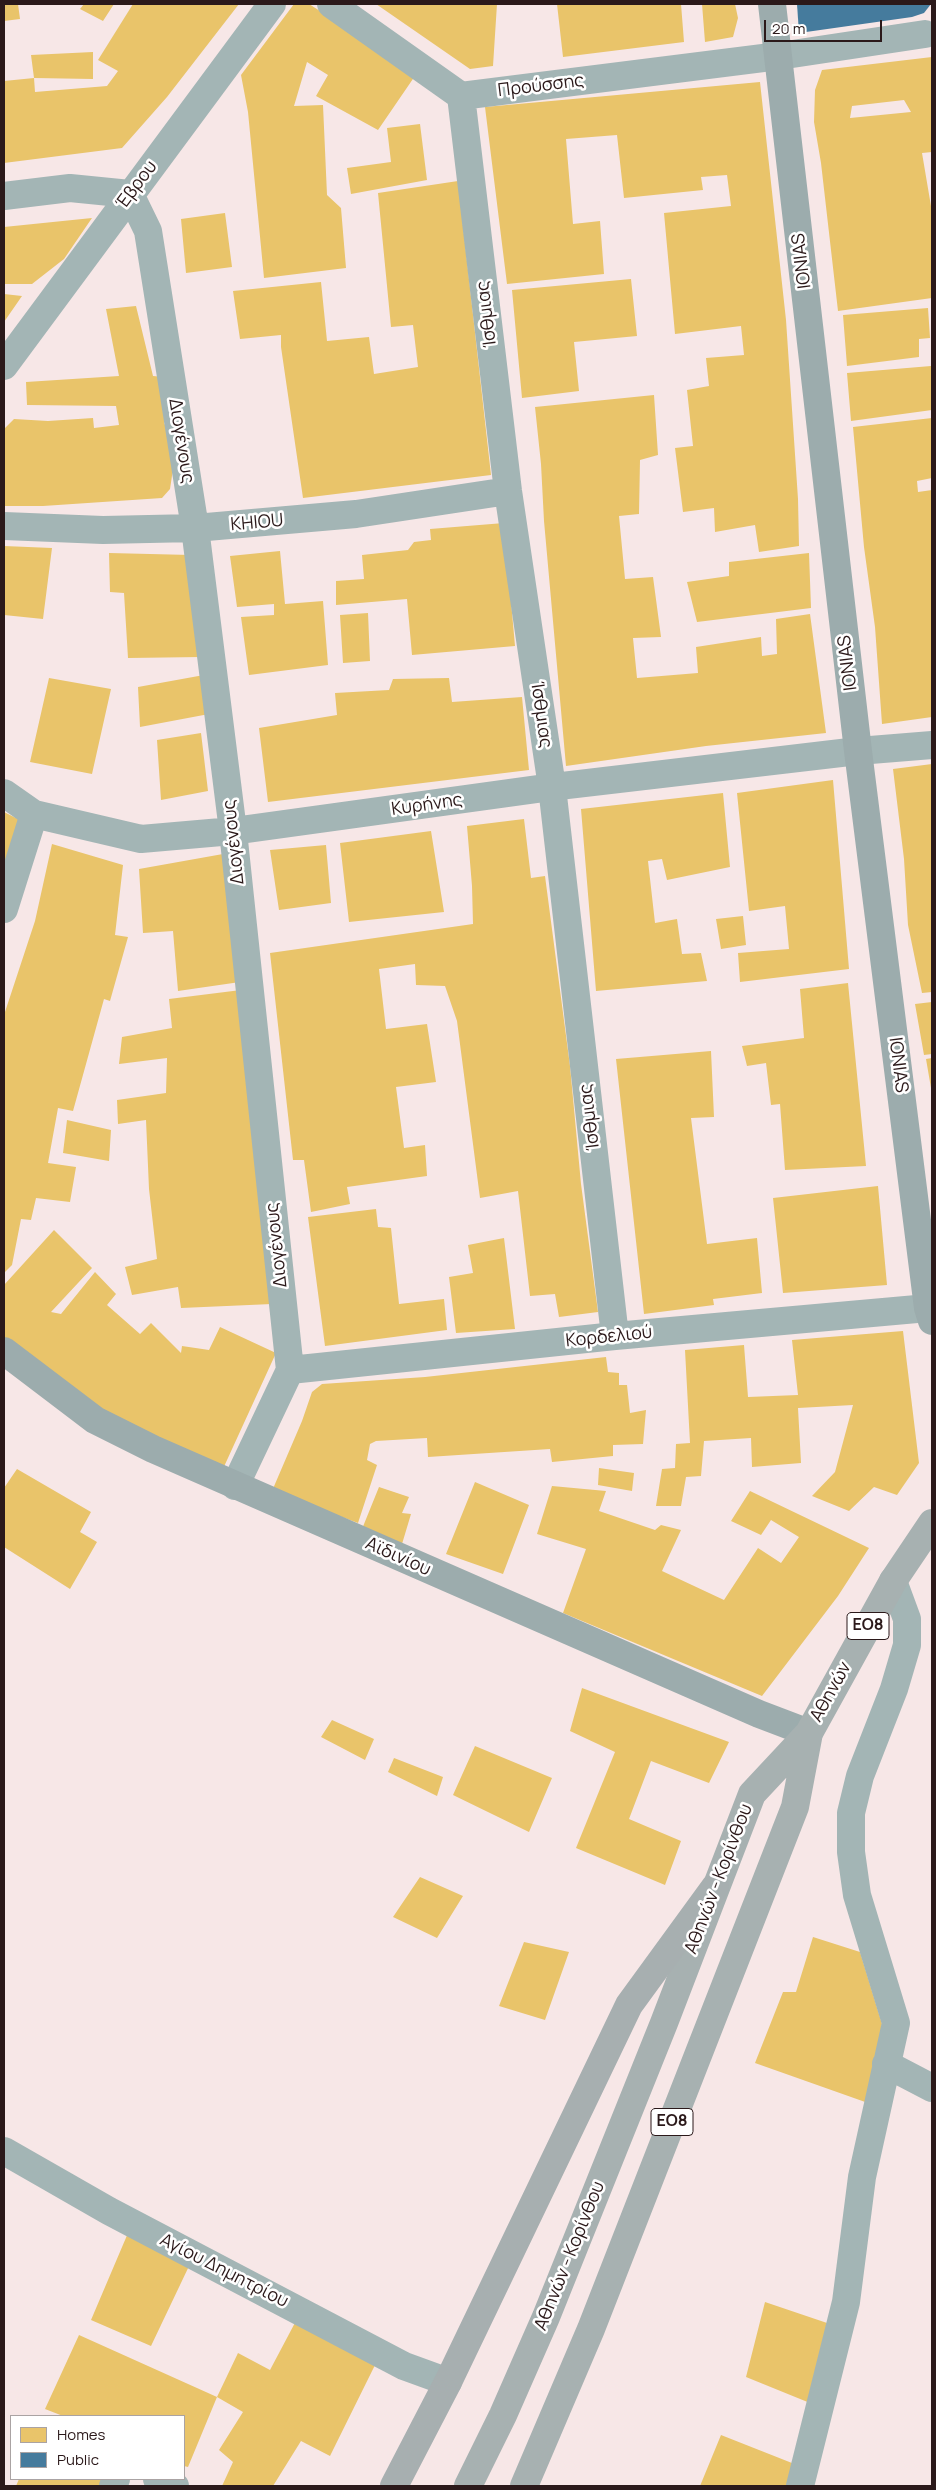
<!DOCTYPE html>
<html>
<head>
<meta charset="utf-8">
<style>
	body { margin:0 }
	#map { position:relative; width:936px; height:2490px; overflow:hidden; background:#f7e7e7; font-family:Manrope,sans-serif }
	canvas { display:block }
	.frame { position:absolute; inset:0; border:5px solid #2b191a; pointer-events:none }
	.legend { position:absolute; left:10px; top:2415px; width:175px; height:65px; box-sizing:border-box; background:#fff; border:1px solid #aaa3a3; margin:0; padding:6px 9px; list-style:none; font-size:15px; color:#2b191a }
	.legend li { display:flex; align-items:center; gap:10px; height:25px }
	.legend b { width:25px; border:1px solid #aaa3a3 }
	.scale { position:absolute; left:764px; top:20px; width:118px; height:22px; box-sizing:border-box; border:2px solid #2b191a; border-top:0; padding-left:6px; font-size:15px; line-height:18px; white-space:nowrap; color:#2b191a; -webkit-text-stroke:4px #fff; paint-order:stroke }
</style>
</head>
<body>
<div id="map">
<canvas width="936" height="2490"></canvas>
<div class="frame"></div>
<ul class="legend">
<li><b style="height:14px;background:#e9c46a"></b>Homes</li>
<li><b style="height:14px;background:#457b9d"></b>Public</li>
</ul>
<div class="scale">20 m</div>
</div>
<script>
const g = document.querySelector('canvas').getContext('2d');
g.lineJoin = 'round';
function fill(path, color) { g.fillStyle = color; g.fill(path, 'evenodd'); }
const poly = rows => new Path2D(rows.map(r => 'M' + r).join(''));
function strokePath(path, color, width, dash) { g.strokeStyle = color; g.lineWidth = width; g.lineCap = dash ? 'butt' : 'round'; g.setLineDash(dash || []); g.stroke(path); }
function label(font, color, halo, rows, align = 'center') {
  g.font = font + ' Manrope,sans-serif'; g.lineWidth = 5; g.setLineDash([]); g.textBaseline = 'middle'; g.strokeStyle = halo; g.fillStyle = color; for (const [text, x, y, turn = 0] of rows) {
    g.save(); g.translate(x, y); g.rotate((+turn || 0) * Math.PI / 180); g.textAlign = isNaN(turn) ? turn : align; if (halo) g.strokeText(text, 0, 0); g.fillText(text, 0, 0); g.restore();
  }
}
fill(poly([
	[4,4,18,4,20,19,4,21],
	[84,4,114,4,103,21,80,9],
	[133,4,239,4,167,97,122,148,4,163,4,81,34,78,35,92,107,86,118,71,98,60],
	[294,4,309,4,417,73,378,130,316,96,328,75,307,62,294,106,323,105,327,195,341,208,346,268,264,278,248,112,241,75],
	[376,4,497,4,493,66,470,69],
	[557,4,681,4,684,42,563,57],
	[702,4,735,4,738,18,733,37,705,42],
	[93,52,93,79,34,78,31,55],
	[932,57,932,152,922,153,932,212,932,298,838,311,821,163,814,122,815,90,822,70],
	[904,100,911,112,850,118,852,106],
	[760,82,786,320,798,499,799,546,759,552,755,525,715,532,714,508,683,512,675,448,693,446,687,390,709,386,706,358,744,355,741,326,675,334,664,213,731,206,727,175,701,177,703,190,624,198,617,135,566,139,573,224,600,221,604,274,507,284,485,107],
	[420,124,427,180,351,194,347,168,391,162,387,128],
	[458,181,491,475,303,498,281,347,281,335,240,339,233,291,321,282,327,341,369,337,374,374,418,367,413,325,391,327,378,193],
	[225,213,232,267,186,273,181,219],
	[92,218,64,259,32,284,4,284,4,227],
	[631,279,637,336,574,342,579,391,522,398,512,290],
	[4,294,22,296,4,322],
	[136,306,153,376,164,377,164,423,174,441,175,456,170,489,162,498,43,506,4,506,4,429,14,419,48,421,93,418,94,428,119,425,116,406,27,405,26,382,119,376,106,309],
	[928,308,930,338,919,339,919,357,847,366,843,315],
	[931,366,932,410,851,421,847,373],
	[654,395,658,455,640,460,639,514,619,516,625,579,653,577,661,637,633,638,637,678,698,673,696,647,761,637,762,656,777,654,776,619,810,614,826,733,706,746,566,766,544,521,541,464,535,407],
	[932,418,932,478,917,481,918,492,932,490,932,717,882,724,875,627,864,547,853,427],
	[504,523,515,646,412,655,407,599,336,605,336,581,364,579,362,555,408,550,414,542,431,540,430,529],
	[4,546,52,548,43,619,4,615],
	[280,551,285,604,323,601,328,665,249,675,241,617,274,615,274,604,237,607,230,556],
	[109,553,191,555,201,657,128,658,124,593,110,592],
	[809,553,811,608,697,622,687,582,729,576,729,562],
	[368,613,370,661,343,663,340,615],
	[204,675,209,714,140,727,138,687],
	[49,678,111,689,92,774,30,762],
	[449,678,452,702,522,697,529,770,268,802,259,728,337,715,335,693,389,690,393,679],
	[201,733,208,791,161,800,157,740],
	[932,764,932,992,922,993,908,925,904,859,893,769],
	[833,780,849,969,740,982,738,953,789,949,785,906,749,911,737,793],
	[723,793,730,867,667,880,662,859,648,861,655,923,677,919,682,954,701,953,707,981,596,991,581,809],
	[4,812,22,821,4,877],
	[524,819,531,878,545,876,570,1066,581,1184,598,1312,559,1317,555,1294,530,1296,518,1191,480,1198,457,1021,445,986,416,985,415,964,379,969,386,1029,427,1024,436,1082,396,1087,404,1148,425,1145,427,1176,347,1187,350,1204,311,1212,304,1160,293,1160,270,953,473,924,472,886,467,826],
	[431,831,444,912,349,922,340,843],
	[52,844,123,865,115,935,128,937,110,1001,104,999,73,1111,58,1108,48,1163,76,1167,70,1202,36,1198,31,1220,21,1219,12,1265,4,1273,4,1015,35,921],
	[326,845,331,903,279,910,270,850],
	[223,854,240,982,178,991,173,931,143,933,139,869],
	[743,916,746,945,721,949,716,919],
	[848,983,866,1166,785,1170,780,1104,771,1105,766,1063,747,1066,742,1046,804,1038,800,989],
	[241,990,272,1304,181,1308,178,1287,132,1295,125,1267,157,1259,149,1189,146,1120,118,1124,117,1100,166,1093,167,1058,119,1064,122,1037,172,1028,169,999],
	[932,1002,932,1054,924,1055,915,1004],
	[711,1051,714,1117,691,1118,707,1244,757,1238,762,1293,713,1299,714,1305,644,1314,616,1059],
	[932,1058,932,1088,931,1088,926,1059],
	[67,1120,111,1130,109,1161,63,1153],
	[878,1186,887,1285,783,1293,773,1198],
	[376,1209,378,1227,391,1228,399,1304,444,1299,447,1330,325,1346,308,1217],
	[54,1230,92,1268,51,1312,61,1314,95,1272,116,1294,107,1305,140,1334,151,1323,181,1353,182,1346,209,1350,220,1327,276,1353,222,1471,79,1398,4,1340,4,1285],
	[504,1238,515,1329,456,1333,449,1277,473,1273,468,1245],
	[903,1331,919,1463,897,1495,874,1487,849,1511,812,1496,835,1472,853,1405,798,1408,801,1463,752,1467,751,1438,704,1441,701,1476,686,1477,681,1506,656,1506,662,1469,675,1468,676,1444,690,1443,685,1350,744,1345,748,1397,798,1395,792,1340],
	[606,1357,608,1372,619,1373,619,1385,627,1385,630,1413,646,1410,643,1444,613,1445,613,1456,552,1462,550,1449,428,1457,427,1438,376,1441,370,1444,367,1460,377,1465,358,1523,272,1491,302,1421,312,1392,322,1384,425,1377],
	[599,1468,634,1473,632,1491,598,1485],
	[17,1469,91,1512,80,1532,97,1542,70,1589,4,1547,4,1488],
	[475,1482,529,1505,503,1574,446,1554],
	[552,1486,606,1491,599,1511,655,1530,661,1525,681,1530,662,1571,724,1600,758,1548,781,1563,799,1537,771,1520,761,1535,731,1521,750,1491,869,1548,838,1596,762,1696,563,1613,586,1549,537,1534],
	[379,1487,409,1497,402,1513,411,1514,402,1544,362,1529],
	[582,1688,729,1742,709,1783,651,1761,629,1819,681,1841,665,1885,576,1848,615,1752,570,1731],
	[332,1720,374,1739,365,1760,321,1737],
	[475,1746,552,1778,529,1832,453,1795],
	[394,1758,443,1777,437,1796,388,1772],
	[420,1877,463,1896,437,1938,393,1917],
	[813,1937,860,1952,882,2024,868,2103,755,2063,783,1992,796,1992],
	[524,1942,569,1952,545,2020,499,2006],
	[128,2233,190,2264,151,2346,91,2320],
	[765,2302,830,2324,810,2403,746,2377],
	[297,2319,377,2361,330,2456,301,2441,273,2486,222,2486,233,2462,219,2450,243,2412,217,2397,188,2467,184,2466,184,2416,63,2416,45,2409,79,2335,217,2397,238,2353,270,2370],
	[721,2435,797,2465,791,2486,700,2486],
	[19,2479,105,2479,101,2486,16,2486]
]), '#e9c46a');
fill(poly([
	[797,4,931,4,924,13,912,17,799,33]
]), '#457b9d');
strokePath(poly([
	[331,4,461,96,779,56,925,34],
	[461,96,508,491,552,787,615,1336],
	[4,196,70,188,130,194,148,231,195,528,233,831,290,1370,235,1486],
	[4,366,272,4],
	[4,526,103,530,195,528,356,514,508,491],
	[4,793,34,814,141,839,233,831,552,787,858,751,932,745],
	[4,909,34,814],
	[290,1370,615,1336,928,1308],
	[886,2064,932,2088],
	[4,2151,109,2211,404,2366,448,2382],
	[157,2479,175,2486],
	[113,2486,116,2479],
	[800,2486,846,2302,862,2177,896,2023,857,1895,851,1852,851,1813,860,1776,894,1689,907,1645,907,1619,893,1581]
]), '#a3b5b5', 28);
strokePath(poly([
	[772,4,858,751,928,1308,932,1321],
	[4,1351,95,1420,153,1449,759,1714,809,1733]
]), '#9cacad', 28);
strokePath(poly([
	[468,2486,503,2415,546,2317,664,2023,752,1794,809,1733,893,1581,932,1523],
	[524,2486,591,2329,795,1807,809,1733]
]), '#a7b1b1', 28);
strokePath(poly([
	[394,2486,448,2382,629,2005,715,1887]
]), '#a7afb0', 28);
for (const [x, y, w] of [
	[868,1626,42],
	[672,2122,42]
]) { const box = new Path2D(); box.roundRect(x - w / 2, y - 13.5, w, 27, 4); g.fillStyle = '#fff'; g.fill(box); strokePath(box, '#2b191a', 1); }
label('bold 16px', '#2b191a', null, [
	["ΕΟ8",868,1626],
	["ΕΟ8",672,2122]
]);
label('18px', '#2b191a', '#fff', [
	["Προύσσης",541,86,-7],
	["Έβρου",137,185,-53],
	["IONIAS",802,261,-97],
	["Ίσθμιας",487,314,-97],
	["Διογένους",181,441,81],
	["KHIOU",257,523,-5],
	["IONIAS",848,663,-97],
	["Ίσθμιας",541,715,82],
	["Κυρήνης",427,805,-8],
	["Διογένους",234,842,-96],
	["IONIAS",898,1065,83],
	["Ίσθμιας",590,1117,-97],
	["Διογένους",277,1245,-96],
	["Κορδελιού",609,1337,-6],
	["Αϊδινίου",398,1557,24],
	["Αθηνών",831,1692,-61],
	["Αθηνών - Κορίνθου",719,1879,-69],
	["Αθηνών - Κορίνθου",570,2256,-68],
	["Αγίου Δημητρίου",224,2271,27]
]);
</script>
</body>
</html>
